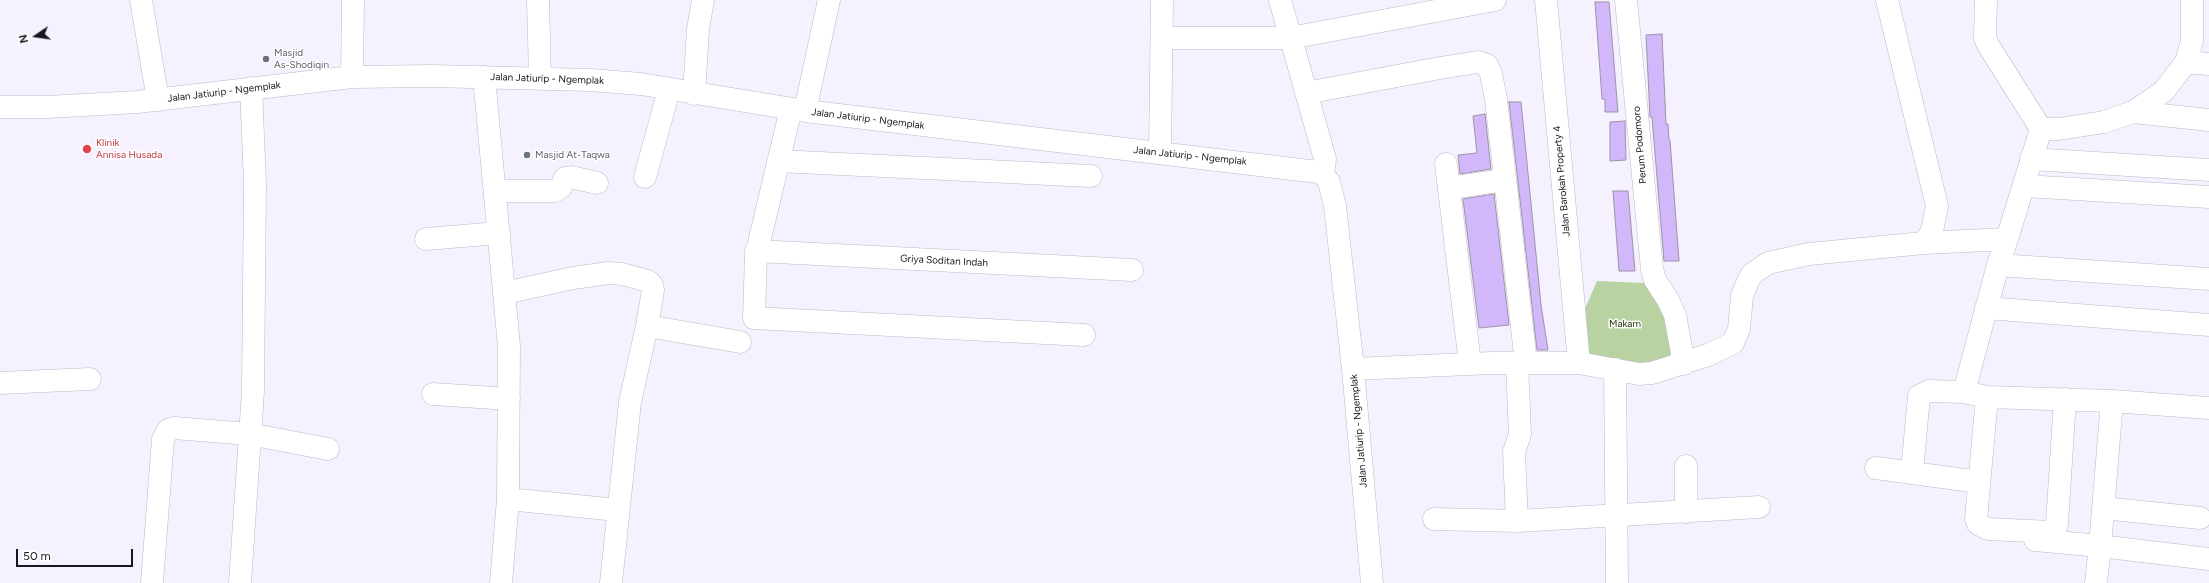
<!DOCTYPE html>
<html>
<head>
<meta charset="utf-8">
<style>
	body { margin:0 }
	#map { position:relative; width:2209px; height:583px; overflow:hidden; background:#f6f1fe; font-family:Figtree,sans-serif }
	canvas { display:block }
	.north { position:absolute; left:16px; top:16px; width:40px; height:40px; -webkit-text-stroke:3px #fff; paint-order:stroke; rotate:257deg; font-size:11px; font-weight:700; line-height:16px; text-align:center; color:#18161c }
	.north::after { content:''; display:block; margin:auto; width:14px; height:18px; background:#18161c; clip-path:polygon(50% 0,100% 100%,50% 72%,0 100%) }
	.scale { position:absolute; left:16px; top:549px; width:117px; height:18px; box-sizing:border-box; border:2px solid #18161c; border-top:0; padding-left:5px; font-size:12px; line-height:14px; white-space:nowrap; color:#18161c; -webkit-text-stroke:3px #fff; paint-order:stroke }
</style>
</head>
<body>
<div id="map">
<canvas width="2209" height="583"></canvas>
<div class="north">N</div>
<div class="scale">50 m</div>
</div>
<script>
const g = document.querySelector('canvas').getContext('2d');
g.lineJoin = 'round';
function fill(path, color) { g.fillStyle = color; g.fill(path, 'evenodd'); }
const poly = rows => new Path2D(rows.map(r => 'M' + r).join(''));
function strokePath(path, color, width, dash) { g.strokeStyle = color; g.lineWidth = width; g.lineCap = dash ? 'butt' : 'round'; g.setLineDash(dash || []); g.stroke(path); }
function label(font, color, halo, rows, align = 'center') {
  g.font = font + ' Figtree,sans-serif'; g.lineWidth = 3; g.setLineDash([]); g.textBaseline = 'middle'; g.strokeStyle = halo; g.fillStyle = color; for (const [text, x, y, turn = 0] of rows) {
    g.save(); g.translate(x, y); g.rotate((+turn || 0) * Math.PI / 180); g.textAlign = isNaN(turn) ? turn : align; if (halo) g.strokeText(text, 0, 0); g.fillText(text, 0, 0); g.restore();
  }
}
fill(poly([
	[1597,281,1645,283,1664,309,1671,342,1670,360,1651,367,1585,355,1581,318]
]), '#b9d2a1');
const building = poly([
	[1595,2,1609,2,1618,112,1605,112,1605,99,1602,99,1595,2],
	[1662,34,1666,124,1668,124,1669,140,1670,140,1679,261,1664,261,1652,117,1650,117,1646,35,1662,34],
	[1509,102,1521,102,1541,305,1548,350,1537,350,1509,102],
	[1485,114,1491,169,1460,174,1458,155,1477,153,1473,116,1485,114],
	[1625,121,1626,160,1610,161,1610,122,1625,121],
	[1613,191,1628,191,1635,271,1619,271,1613,191],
	[1494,194,1509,325,1479,328,1463,199,1494,194]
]);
fill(building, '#d2b8fb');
strokePath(building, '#9a94a3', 1);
const minor = poly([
	[141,0,158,100],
	[538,0,540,77],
	[1280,0,1325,159,1323,174],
	[1546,0,1579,363],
	[1626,0,1652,269,1655,280,1668,300,1675,315,1684,364],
	[1887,0,1937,206,1932,231,1924,243],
	[1986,0,1985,38,1988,45,2041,129],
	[1162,38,1290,38,1495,0],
	[2186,62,2209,64],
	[352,77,353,0],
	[484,77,509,346,508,499,501,583],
	[1306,93,1440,68,1478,62,1487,65,1491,74,1496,99,1526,363],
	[694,94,698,29,703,0],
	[0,107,47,107,137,102,352,77,432,76,590,80,641,84,805,111,1318,172,1323,174,1329,182,1335,206,1353,369,1372,583],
	[791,109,756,255,754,318,1084,335],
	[805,111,829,0],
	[2133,112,2209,120],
	[1160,153,1162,0],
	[2031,159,2209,170],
	[778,161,1091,176],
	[1446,164,1470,364],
	[645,177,669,90],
	[2025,186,2209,197],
	[1450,188,1504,180],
	[495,191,555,191,561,187,565,178,571,177,597,183],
	[426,239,499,233],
	[2007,239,1998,265,1964,392,1987,397,2112,401],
	[756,251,1132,270],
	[1998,265,2209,279],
	[505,293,573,278,609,273,622,274,648,281,652,285,653,290,647,326,740,342],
	[1986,308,2209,325],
	[1517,363,1520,434,1514,452,1517,521,1759,507],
	[1353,369,1492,363,1579,363,1639,374,1652,373,1708,355,1733,343,1739,329,1742,296,1748,281,1752,274,1768,263,1809,254,1924,243,2007,239,2041,129,2059,129,2104,122,2133,112,2164,91,2186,62,2192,41,2192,0],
	[1615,369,1617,583],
	[0,383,90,379],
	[433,394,509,399],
	[1987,397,1976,519,1978,524,1988,529,2051,532,2055,530,2057,524,2065,399],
	[2209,408,2112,401,2100,546,2209,559],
	[1686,466,1686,512],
	[1876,468,1979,482],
	[1912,472,1919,396,1929,391,1964,392],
	[508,499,617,510],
	[2103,508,2200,518],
	[1434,519,1517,521],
	[2035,540,2100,546,2096,583],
	[152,583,163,439,168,430,174,428,249,434,328,449],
	[240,583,253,391,255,183,251,88],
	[611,583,630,402,647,326]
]);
strokePath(minor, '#bdb8c7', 23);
strokePath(minor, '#fff', 22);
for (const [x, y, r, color] of [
	[266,59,4,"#6b7280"],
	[87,149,5,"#e0444e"],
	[527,155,4,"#6b7280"]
]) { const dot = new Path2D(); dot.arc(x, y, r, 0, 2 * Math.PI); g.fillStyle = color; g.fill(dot); strokePath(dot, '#fff', 1.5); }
label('10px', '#5b616d', '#fff', [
	["Masjid",274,53],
	["As-Shodiqin",274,65],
	["Masjid At-Taqwa",535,155]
], 'left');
label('10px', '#18161c', '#fff', [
	["Jalan Jatiurip - Ngemplak",547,79,2],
	["Jalan Jatiurip - Ngemplak",224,92,-7],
	["Jalan Jatiurip - Ngemplak",868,119,7],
	["Perum Podomoro",1640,145,-95],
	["Jalan Jatiurip - Ngemplak",1190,156,6],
	["Jalan Barokah Property 4",1562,181,-95],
	["Griya Soditan Indah",944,261,3],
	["Jalan Jatiurip - Ngemplak",1359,431,-95]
]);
label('10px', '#be3a42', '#fff', [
	["Klinik",96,143],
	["Annisa Husada",96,155]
], 'left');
label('10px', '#203403', '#fff', [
	["Makam",1625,324]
]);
</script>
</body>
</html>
